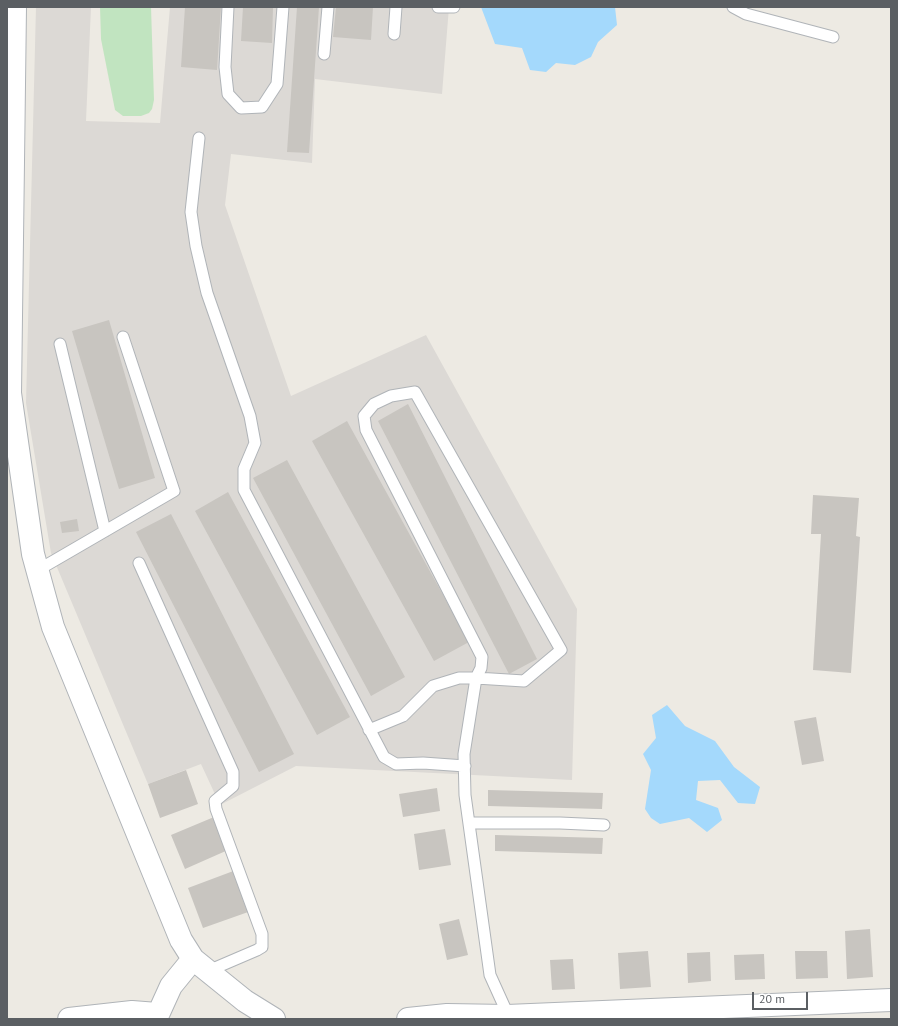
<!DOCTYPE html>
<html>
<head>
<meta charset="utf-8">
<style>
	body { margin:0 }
	#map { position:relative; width:898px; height:1026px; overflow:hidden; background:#edeae3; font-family:"PT Sans",sans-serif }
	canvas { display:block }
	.frame { position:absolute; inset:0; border:8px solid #5b5f63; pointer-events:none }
	.scale { position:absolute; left:752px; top:992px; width:56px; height:18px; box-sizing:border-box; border:2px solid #5b5f63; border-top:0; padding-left:5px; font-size:12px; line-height:14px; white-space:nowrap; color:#5b5f63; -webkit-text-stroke:3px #fff; paint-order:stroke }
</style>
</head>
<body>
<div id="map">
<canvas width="898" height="1026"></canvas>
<div class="frame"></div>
<div class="scale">20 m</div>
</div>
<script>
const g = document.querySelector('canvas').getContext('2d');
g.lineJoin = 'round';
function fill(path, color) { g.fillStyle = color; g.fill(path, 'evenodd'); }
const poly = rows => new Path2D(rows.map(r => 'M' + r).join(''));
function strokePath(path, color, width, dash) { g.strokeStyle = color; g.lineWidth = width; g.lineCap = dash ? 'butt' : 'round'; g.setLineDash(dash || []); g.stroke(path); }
fill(poly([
	[36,7,91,7,86,121,160,123,170,7,449,7,442,94,315,79,312,163,231,154,225,205,291,396,426,335,577,609,572,780,296,766,220,805,201,764,148,784,51,553,26,403]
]), '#dcd9d5');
fill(poly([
	[100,7,151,7,154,100,152,109,149,113,141,116,123,116,115,110,101,39]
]), '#c1e4c0');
fill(poly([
	[481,7,615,7,617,25,598,42,591,57,575,65,556,63,546,72,530,70,522,48,495,44],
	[667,705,685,726,715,741,734,767,760,787,755,804,738,803,720,780,698,781,696,800,718,808,722,820,707,832,689,818,660,824,651,818,645,809,651,770,643,754,656,738,652,715]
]), '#a4d9fc');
fill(poly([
	[185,7,221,7,217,70,181,67],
	[243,7,273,7,272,43,241,41],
	[297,7,319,7,309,153,287,152],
	[336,7,373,7,371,40,333,37],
	[109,320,155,478,119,489,72,331],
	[408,404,537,659,509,674,378,421],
	[347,421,469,642,434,661,312,441],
	[287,460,405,677,371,696,253,478],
	[228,492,350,717,317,735,195,511],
	[813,495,859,498,856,536,860,537,851,673,813,670,821,534,811,534],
	[171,514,294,754,259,772,136,532],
	[77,519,79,531,62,533,60,522],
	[816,717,824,761,802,765,794,721],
	[186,770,198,804,160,818,148,784],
	[437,788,440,811,403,817,399,794],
	[488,790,603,793,602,809,488,806],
	[214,817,228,850,185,869,171,835],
	[445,829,451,865,419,870,414,834],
	[495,835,603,838,602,854,495,851],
	[236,870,251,911,203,928,188,888],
	[459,919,468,955,447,960,439,924],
	[870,929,873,977,847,979,845,931],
	[648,951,651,987,620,989,618,953],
	[795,951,827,951,828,978,796,979],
	[710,952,711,981,688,983,687,953],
	[764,954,765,979,735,980,734,955],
	[573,959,575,989,552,990,550,960]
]), '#c8c5c0');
const lane = poly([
	[228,7,225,67,228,94,241,108,262,107,277,84,283,7],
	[438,7,454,7],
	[733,7,746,14,833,37],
	[394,34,396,7],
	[324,54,328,7],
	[199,138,191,212,196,246,207,293,250,416,255,443,244,469,244,490,384,757,396,764,423,763,465,766],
	[60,344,105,531],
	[139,563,233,772,233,786,215,801,216,809,262,934,262,947,257,950,208,971],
	[38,570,174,491,123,337],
	[369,730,403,716,433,686,459,678,476,678,524,681,561,650,415,392,391,396,374,404,364,416,366,430,482,657,481,668,476,678,464,754,465,795,490,975,509,1017],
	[469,823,560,823,604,825]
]);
const street = poly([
	[15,7,10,393,33,554,53,627,181,940,193,959,245,1001,274,1019],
	[69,1019,132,1012,157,1014],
	[156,1019,171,986,193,959],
	[408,1019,447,1015,507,1016,891,1000]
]);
strokePath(lane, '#b0b4b8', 13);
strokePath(street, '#b0b4b8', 24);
strokePath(lane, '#fff', 11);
strokePath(street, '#fff', 22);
</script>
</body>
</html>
